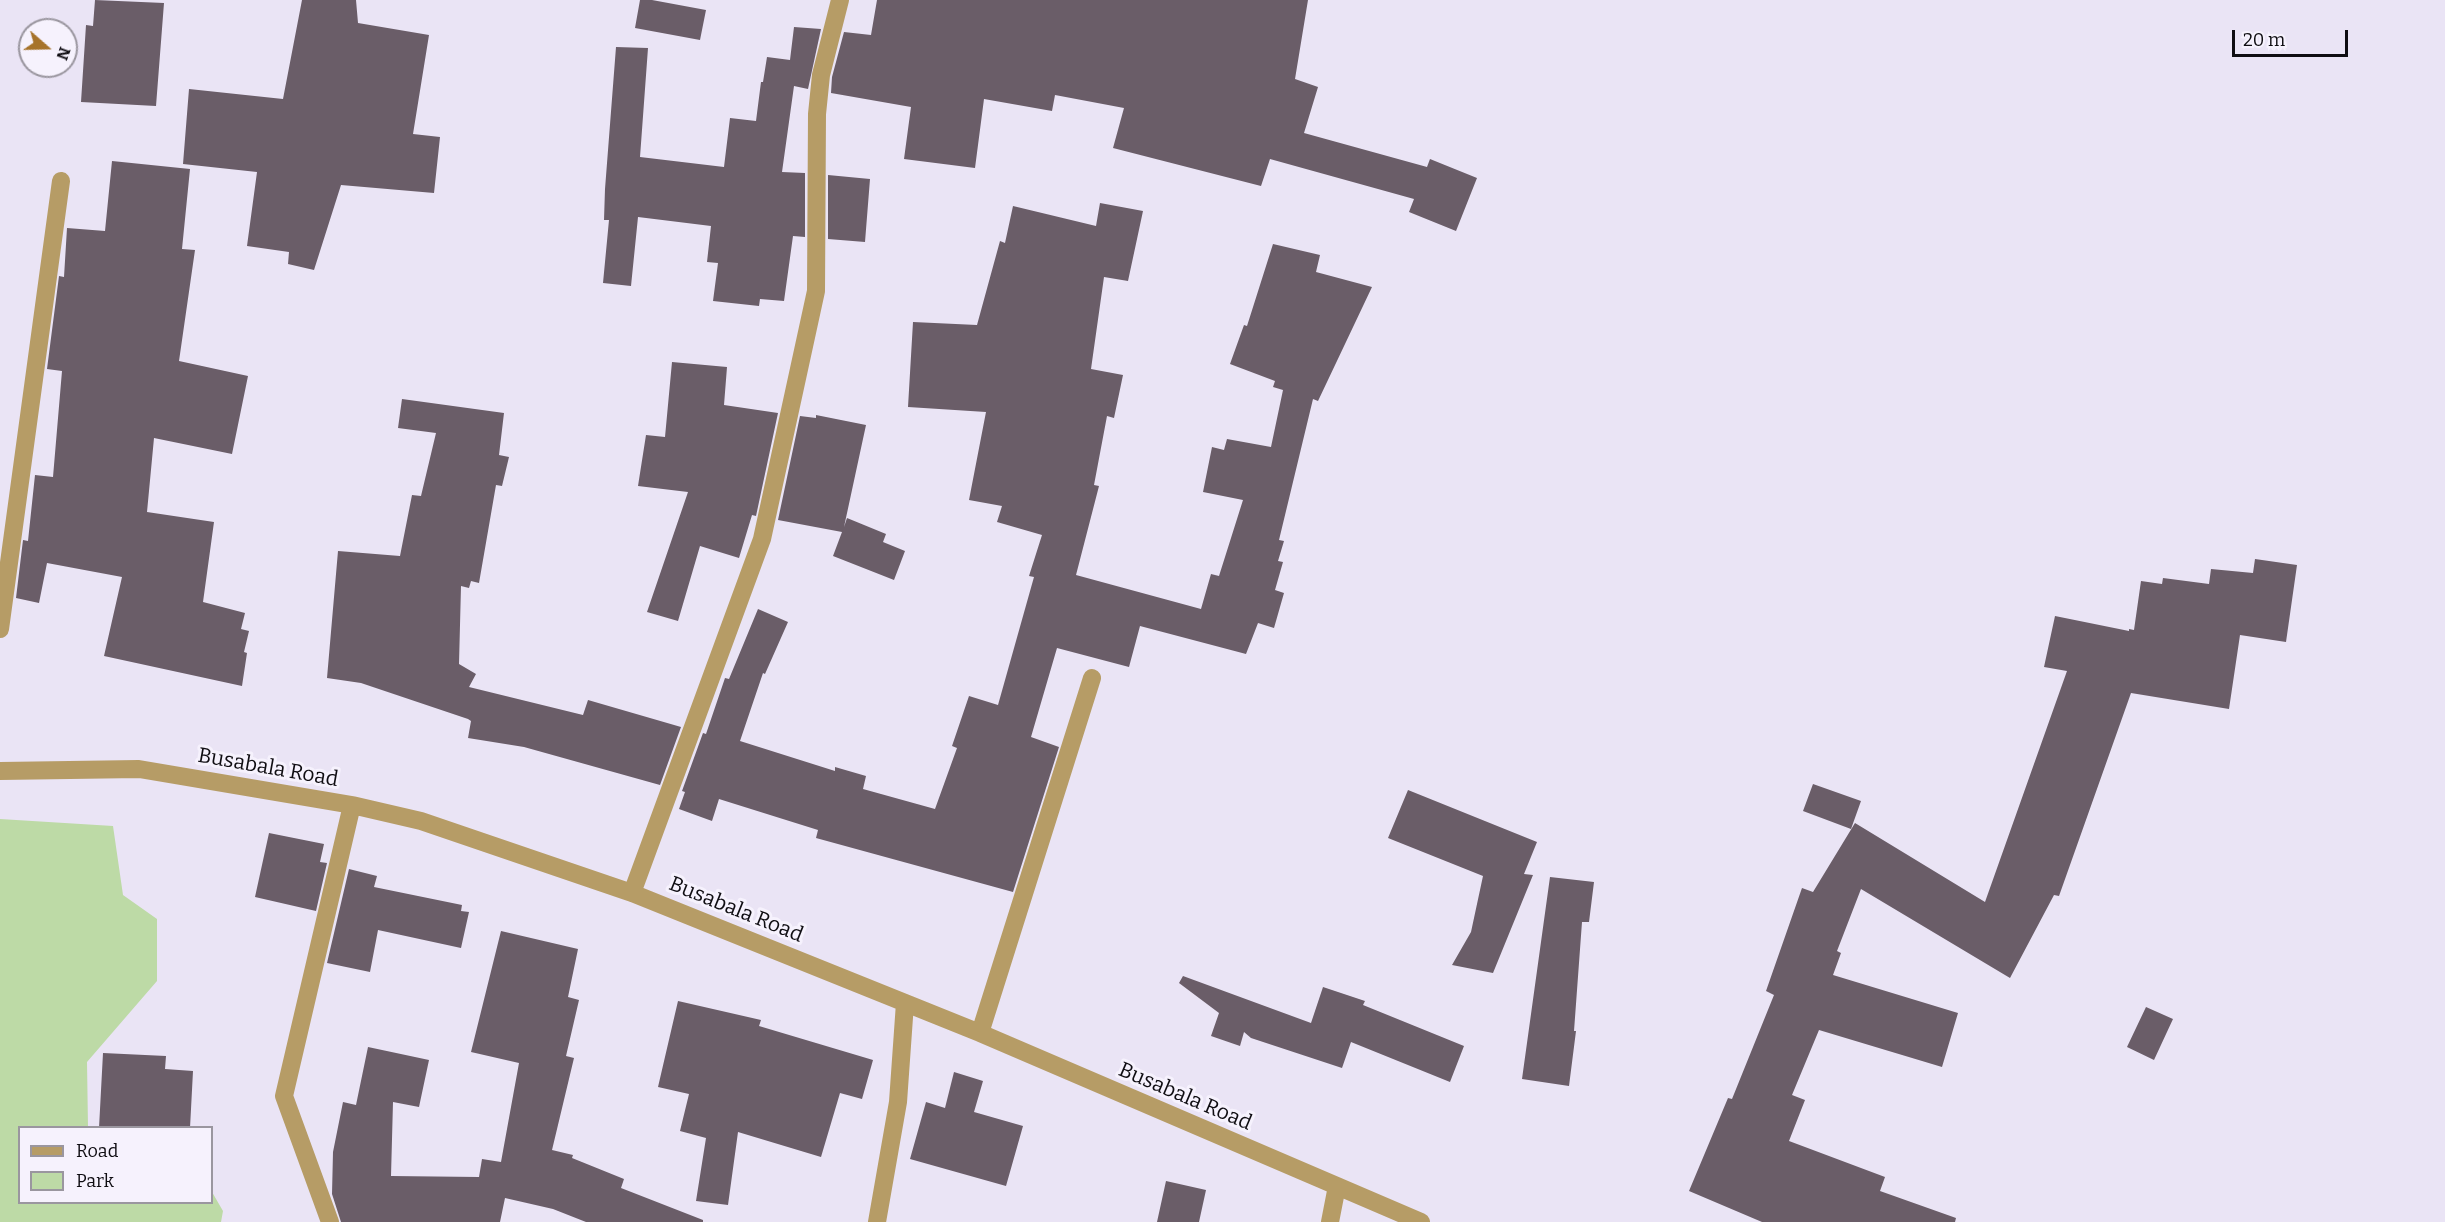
<!DOCTYPE html>
<html>
<head>
<meta charset="utf-8">
<style>
	body { margin:0 }
	#map { position:relative; width:2445px; height:1222px; overflow:hidden; background:#eae4f5; font-family:Bitter,serif }
	canvas { display:block }
	.legend { position:absolute; left:18px; top:1126px; width:195px; height:78px; box-sizing:border-box; background:#f6f2fd; border:2px solid #9a969f; margin:0; padding:8px 10px; list-style:none; font-size:18px; color:#0f0d12 }
	.legend li { display:flex; align-items:center; gap:12px; height:30px }
	.legend b { width:30px; border:2px solid #9a969f }
	.north { position:absolute; left:18px; top:18px; width:60px; height:60px; box-sizing:border-box; background:#f6f2fd; border:2px solid #9a969f; border-radius:50%; rotate:110deg; font-size:16px; font-weight:700; line-height:24px; text-align:center; color:#0f0d12 }
	.north::after { content:''; display:block; margin:auto; width:21px; height:27px; background:#a6732b; clip-path:polygon(50% 0,100% 100%,50% 72%,0 100%) }
	.scale { position:absolute; left:2232px; top:30px; width:116px; height:27px; box-sizing:border-box; border:3px solid #0f0d12; border-top:0; padding-left:8px; font-size:18px; line-height:21px; white-space:nowrap; color:#0f0d12; -webkit-text-stroke:4px #f6f2fd; paint-order:stroke }
</style>
</head>
<body>
<div id="map">
<canvas width="2445" height="1222"></canvas>
<ul class="legend">
<li><b style="height:8px;background:#b69c66"></b>Road</li>
<li><b style="height:16px;background:#bddaa6"></b>Park</li>
</ul>
<div class="north">N</div>
<div class="scale">20 m</div>
</div>
<script>
const g = document.querySelector('canvas').getContext('2d');
g.lineJoin = 'round';
function fill(path, color) { g.fillStyle = color; g.fill(path, 'evenodd'); }
const poly = rows => new Path2D(rows.map(r => 'M' + r).join(''));
function strokePath(path, color, width, dash) { g.strokeStyle = color; g.lineWidth = width; g.lineCap = dash ? 'butt' : 'round'; g.setLineDash(dash || []); g.stroke(path); }
function label(font, color, halo, rows, align = 'center') {
  g.font = font + ' Bitter,serif'; g.lineWidth = 6; g.setLineDash([]); g.textBaseline = 'middle'; g.strokeStyle = halo; g.fillStyle = color; for (const [text, x, y, turn = 0] of rows) {
    g.save(); g.translate(x, y); g.rotate((+turn || 0) * Math.PI / 180); g.textAlign = isNaN(turn) ? turn : align; if (halo) g.strokeText(text, 0, 0); g.fillText(text, 0, 0); g.restore();
  }
}
fill(poly([
	[0,819,113,826,123,895,157,919,157,981,87,1062,88,1127,20,1128,20,1202,212,1202,212,1192,223,1211,221,1222,0,1222]
]), '#bddaa6');
fill(poly([
	[95,0,164,3,156,106,81,102,86,25,93,26],
	[302,0,356,0,358,23,429,35,413,134,440,137,434,193,341,185,314,270,288,264,289,252,247,246,257,172,183,164,189,89,283,99],
	[640,0,652,0,706,10,700,40,635,28],
	[877,0,1308,0,1295,79,1318,87,1304,133,1427,167,1430,159,1477,178,1456,231,1409,212,1414,199,1270,159,1261,186,1113,148,1124,108,1055,95,1052,111,984,99,975,168,904,159,911,107,831,93,832,77,844,32,871,35],
	[794,27,821,29,808,89,794,86,782,172,805,173,805,237,793,236,784,301,760,299,759,306,713,301,718,263,707,262,711,226,638,217,631,286,603,283,609,220,604,220,605,189,616,47,648,48,640,157,724,167,730,118,756,121,761,82,763,82,767,57,790,60],
	[112,161,190,169,182,249,195,250,179,361,248,376,232,454,154,438,147,512,214,522,203,602,245,613,241,629,249,631,244,652,247,653,242,686,104,656,122,577,47,563,39,603,16,598,23,540,28,541,35,475,53,477,62,371,47,369,59,276,64,277,67,228,105,231],
	[828,175,870,179,865,242,828,239],
	[1100,203,1143,211,1128,281,1104,277,1091,369,1123,375,1114,418,1107,416,1094,485,1099,486,1076,575,1201,609,1211,574,1219,576,1243,500,1203,492,1212,447,1224,450,1227,439,1271,447,1283,390,1273,387,1275,381,1230,364,1244,325,1247,326,1273,244,1320,255,1316,272,1372,287,1318,401,1313,399,1279,540,1284,541,1278,561,1283,562,1275,590,1284,593,1274,628,1258,623,1246,654,1140,626,1129,667,1057,648,1031,737,1059,747,1013,892,816,838,818,830,719,799,712,821,679,809,685,792,682,791,703,733,706,734,725,678,729,679,758,609,788,622,765,674,763,673,740,741,835,771,835,767,866,776,863,789,935,809,957,748,952,746,969,696,998,705,1034,577,1029,576,1042,535,997,522,1002,506,969,500,986,412,908,407,913,322,977,325,1000,241,1005,243,1013,206,1096,226],
	[672,362,727,367,724,405,778,413,756,516,752,515,739,558,700,546,678,621,647,612,688,492,638,486,646,435,665,437],
	[402,399,504,413,499,455,509,457,502,486,496,485,479,583,471,581,469,588,461,586,459,664,476,674,469,687,583,715,588,700,681,727,660,785,524,747,468,738,471,721,468,719,361,683,327,678,338,551,400,556,412,495,421,496,436,433,398,428],
	[816,415,866,425,844,527,847,518,886,534,883,542,905,551,894,580,833,556,842,532,778,520,800,416,816,418],
	[2255,559,2297,565,2286,642,2240,635,2229,709,2131,693,2059,896,2054,895,2010,978,1861,889,1837,951,1841,953,1833,975,1958,1013,1942,1067,1819,1030,1792,1095,1805,1100,1789,1141,1885,1177,1880,1191,1956,1218,1955,1222,1762,1222,1689,1191,1728,1098,1732,1099,1774,995,1766,991,1802,888,1813,892,1855,823,1985,902,2067,671,2044,667,2055,616,2129,631,2129,629,2134,630,2141,581,2162,584,2163,578,2209,584,2211,569,2253,573],
	[1813,784,1861,801,1851,829,1803,811],
	[1408,790,1537,842,1524,874,1533,875,1493,973,1452,965,1471,932,1483,876,1388,838],
	[269,833,324,844,320,862,327,863,316,911,255,897],
	[349,869,377,876,374,887,462,905,461,911,469,912,461,948,378,930,370,972,327,963],
	[1550,877,1594,882,1589,922,1582,922,1574,1031,1576,1031,1569,1086,1522,1079],
	[501,931,578,949,568,997,579,1000,566,1056,574,1058,552,1150,573,1155,572,1158,624,1179,621,1188,703,1220,703,1222,586,1222,553,1209,505,1198,500,1222,341,1222,332,1194,333,1152,343,1102,356,1105,368,1047,429,1060,419,1107,393,1102,391,1176,479,1177,482,1159,501,1162,519,1063,471,1052],
	[1183,976,1311,1023,1323,987,1365,1001,1363,1005,1464,1046,1450,1082,1351,1042,1342,1068,1251,1038,1244,1032,1240,1046,1211,1036,1219,1013,1179,983],
	[678,1001,761,1020,759,1026,873,1060,862,1099,840,1093,821,1157,738,1132,728,1205,696,1201,706,1138,680,1131,689,1094,658,1087],
	[2146,1007,2173,1019,2154,1060,2127,1047],
	[103,1053,166,1056,165,1069,193,1071,190,1128,99,1128],
	[954,1072,983,1081,974,1112,1023,1126,1006,1186,910,1159,926,1102,945,1108],
	[1166,1181,1206,1190,1199,1222,1157,1222]
]), '#6a5d68');
strokePath(poly([
	[0,629,61,181],
	[0,771,139,769,352,805,421,821,632,893,980,1033,1421,1222],
	[632,893,762,539,816,291,817,114,821,75,840,0],
	[980,1033,1092,678],
	[330,1222,284,1096,352,805],
	[877,1222,898,1102,905,1003],
	[1330,1222,1337,1186]
]), '#b69c66', 18);
label('21px', '#0f0d12', '#f6f2fd', [
	["Busabala Road",268,768,10],
	["Busabala Road",736,910,22],
	["Busabala Road",1185,1097,23]
]);
</script>
</body>
</html>
